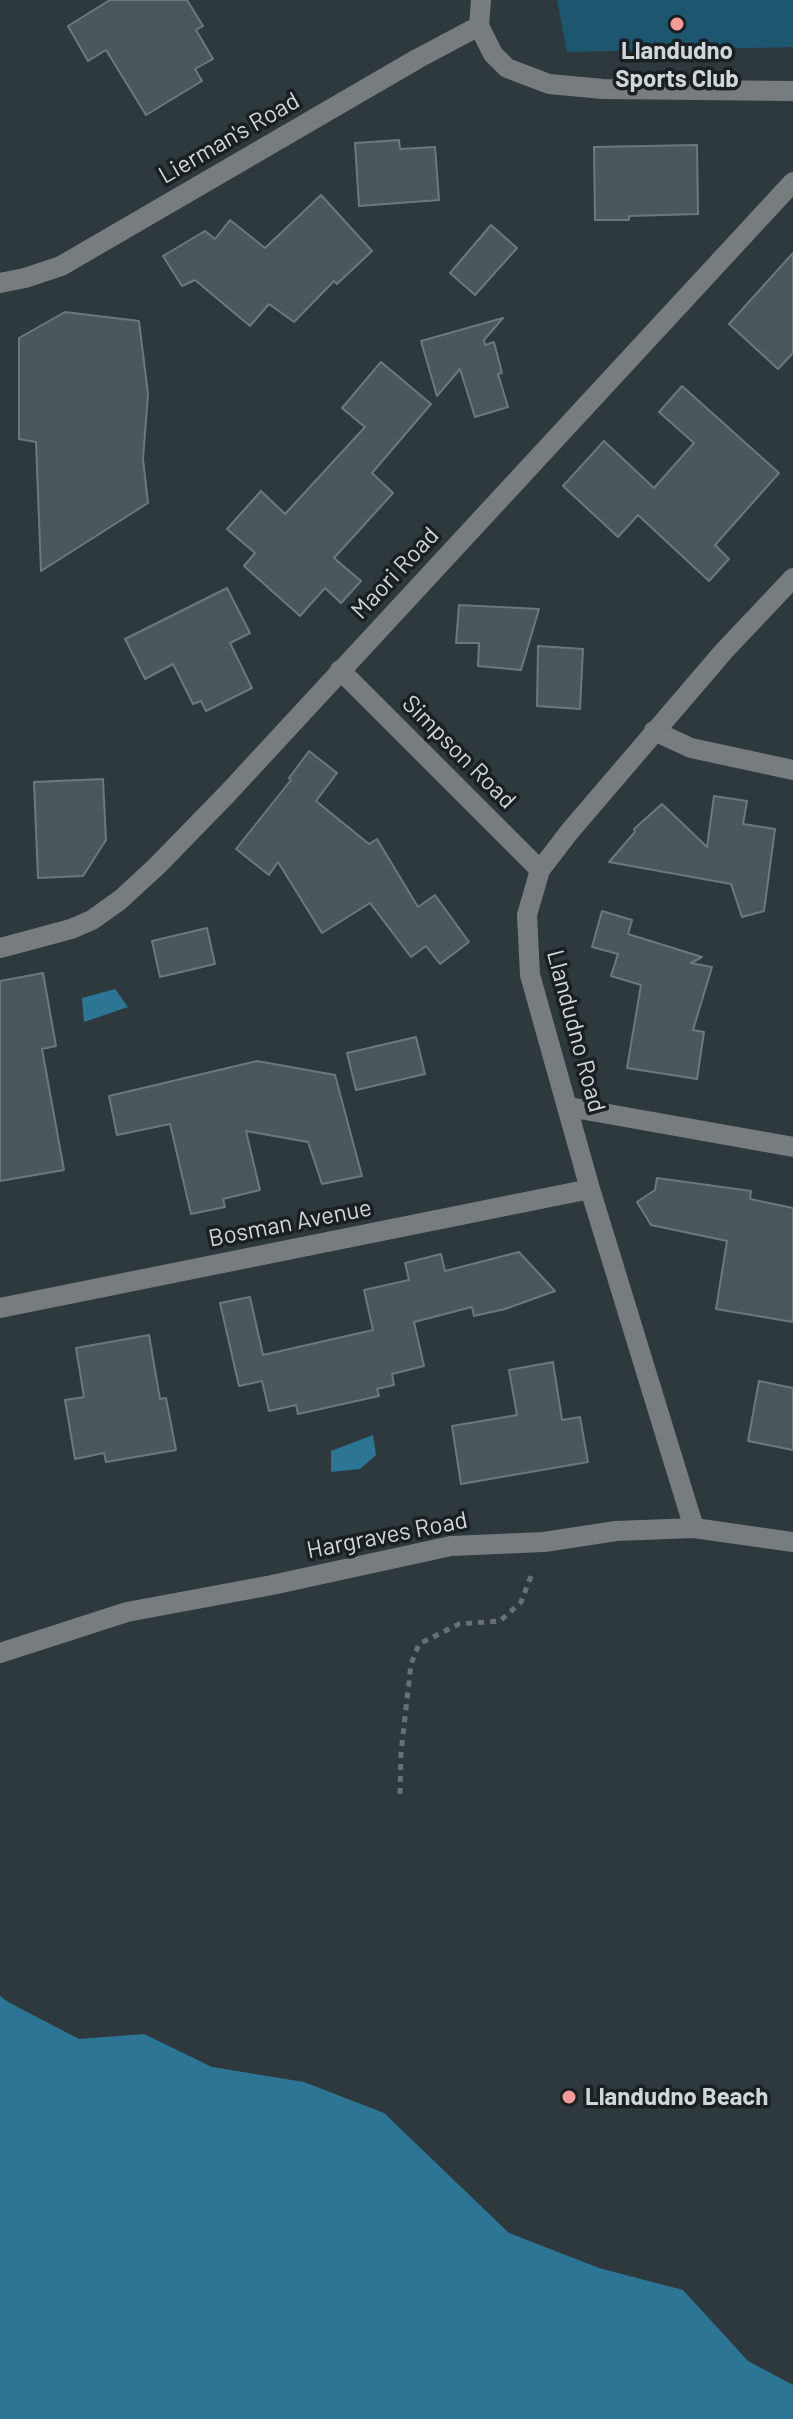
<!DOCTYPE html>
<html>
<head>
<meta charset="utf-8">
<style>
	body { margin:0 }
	canvas { display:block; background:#2e393e }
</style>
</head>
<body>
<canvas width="793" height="2419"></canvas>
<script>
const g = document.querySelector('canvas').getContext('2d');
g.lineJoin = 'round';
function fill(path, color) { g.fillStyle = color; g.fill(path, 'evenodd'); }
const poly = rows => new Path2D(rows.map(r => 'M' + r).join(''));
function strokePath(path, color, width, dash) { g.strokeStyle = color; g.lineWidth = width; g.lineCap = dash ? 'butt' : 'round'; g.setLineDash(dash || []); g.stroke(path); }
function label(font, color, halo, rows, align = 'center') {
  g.font = font + ' Barlow,sans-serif'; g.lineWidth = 7; g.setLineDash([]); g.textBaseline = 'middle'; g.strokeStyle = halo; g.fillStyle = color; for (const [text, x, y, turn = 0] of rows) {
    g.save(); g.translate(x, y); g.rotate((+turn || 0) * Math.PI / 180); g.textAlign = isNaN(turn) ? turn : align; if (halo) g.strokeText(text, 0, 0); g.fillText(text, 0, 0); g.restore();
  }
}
fill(poly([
	[557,0,793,0,793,47,567,52]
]), '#1c566f');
fill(poly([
	[115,989,128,1007,84,1022,82,998],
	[373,1435,376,1455,360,1469,331,1472,331,1451],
	[0,1996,8,2002,79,2039,144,2034,212,2067,304,2082,384,2113,509,2233,599,2268,683,2290,748,2361,793,2385,793,2419,0,2419]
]), '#2c7594');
const building = poly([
	[110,0,187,0,203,26,196,30,213,59,195,69,202,81,146,115,106,50,88,61,68,26,110,0],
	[399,140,400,149,435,147,439,200,359,206,355,143,399,140],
	[697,145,698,214,629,216,629,220,595,220,594,147,697,145],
	[321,195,372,251,337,284,334,281,294,322,269,304,250,326,195,280,182,286,163,256,205,231,215,239,230,220,265,248,321,195],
	[491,225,517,248,475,295,450,273,491,225],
	[793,253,793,353,778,369,729,324,793,253],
	[65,312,139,321,148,394,143,459,148,503,41,571,36,442,19,439,19,338,65,312],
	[503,318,484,340,485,345,494,342,502,373,498,374,508,407,475,417,460,369,437,396,421,341,503,318],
	[381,362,431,404,372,473,393,493,334,558,361,581,341,603,325,588,300,616,244,566,255,553,227,529,261,491,285,514,365,427,342,408,381,362],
	[682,386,779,473,715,545,729,559,709,581,638,515,618,537,563,486,604,441,654,488,694,443,659,412,682,386],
	[227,588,250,633,230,643,252,688,206,711,201,701,193,704,173,664,145,679,125,639,227,588],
	[459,605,539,609,521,670,478,666,479,643,456,643,459,605],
	[538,646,583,649,580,709,537,706,538,646],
	[309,751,337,773,316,801,369,844,377,839,418,907,435,895,469,942,440,964,426,946,411,957,370,903,322,933,278,862,269,875,236,849,291,780,289,778,309,751],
	[103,779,106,840,83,876,38,878,34,782,103,779],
	[714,796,747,801,743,824,775,829,764,911,742,917,731,884,609,862,635,832,634,829,662,804,707,847,714,796],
	[602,911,632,920,628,934,702,957,691,963,712,967,693,1030,704,1032,697,1079,627,1068,641,985,611,976,618,954,592,947,602,911],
	[207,928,215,964,160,977,152,941,207,928],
	[43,973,56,1046,42,1049,64,1170,0,1181,0,981,43,973],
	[416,1037,425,1074,356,1090,347,1053,416,1037],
	[257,1061,335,1075,362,1176,322,1184,308,1142,246,1131,260,1190,223,1199,225,1207,191,1214,170,1124,117,1135,109,1096,257,1061],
	[657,1178,751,1191,750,1199,793,1208,793,1322,716,1309,727,1241,651,1225,637,1202,655,1190,657,1178],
	[519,1252,555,1291,505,1309,474,1316,472,1307,414,1322,424,1366,392,1374,394,1385,377,1389,379,1396,298,1414,296,1405,269,1411,262,1381,239,1386,220,1303,250,1297,263,1355,373,1330,364,1290,409,1280,405,1263,441,1254,445,1271,519,1252],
	[149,1335,160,1399,166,1398,176,1450,106,1462,104,1453,75,1459,65,1400,84,1397,76,1348,149,1335],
	[553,1362,562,1420,580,1417,588,1462,461,1484,452,1426,517,1415,509,1370,553,1362],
	[759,1381,793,1388,793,1450,748,1441,759,1381]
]);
fill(building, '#4c575d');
strokePath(building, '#6c787f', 2);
strokePath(poly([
	[400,1794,401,1753,411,1664,419,1644,459,1624,500,1621,521,1602,533,1571]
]), '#677175', 5, [6, 6]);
strokePath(poly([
	[481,0,479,26,493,54,507,68,549,84,603,89,793,91],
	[0,283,25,278,61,266,417,59,479,26],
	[340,670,540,870],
	[654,731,691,748,793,770],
	[0,948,71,929,92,920,120,900,157,866,228,793,793,182],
	[569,1107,793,1147],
	[0,1308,590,1189],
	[694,1528,590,1189,530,975,527,915,540,870,570,831,724,651,793,578],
	[0,1653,127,1612,272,1585,451,1546,544,1542,616,1531,694,1528,793,1542]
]), '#777c7f', 20);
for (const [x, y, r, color] of [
	[677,24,8,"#f59b9a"],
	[569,2097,8,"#f59b9a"]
]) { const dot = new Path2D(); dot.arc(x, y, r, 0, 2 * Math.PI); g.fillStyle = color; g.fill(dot); strokePath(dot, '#1a1f22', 3); }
label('bold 24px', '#d0d7da', '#1a1f22', [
	["Llandudno",677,51],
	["Sports Club",677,79],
	["Llandudno Beach",585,2097,"left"]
]);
label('24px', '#d0d7da', '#1a1f22', [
	["Lierman's Road",229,138,-30],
	["Maori Road",395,573,-47],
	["Simpson Road",459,752,45],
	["Llandudno Road",576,1031,75],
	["Bosman Avenue",290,1223,-11],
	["Hargraves Road",387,1535,-11]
]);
</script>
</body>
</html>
